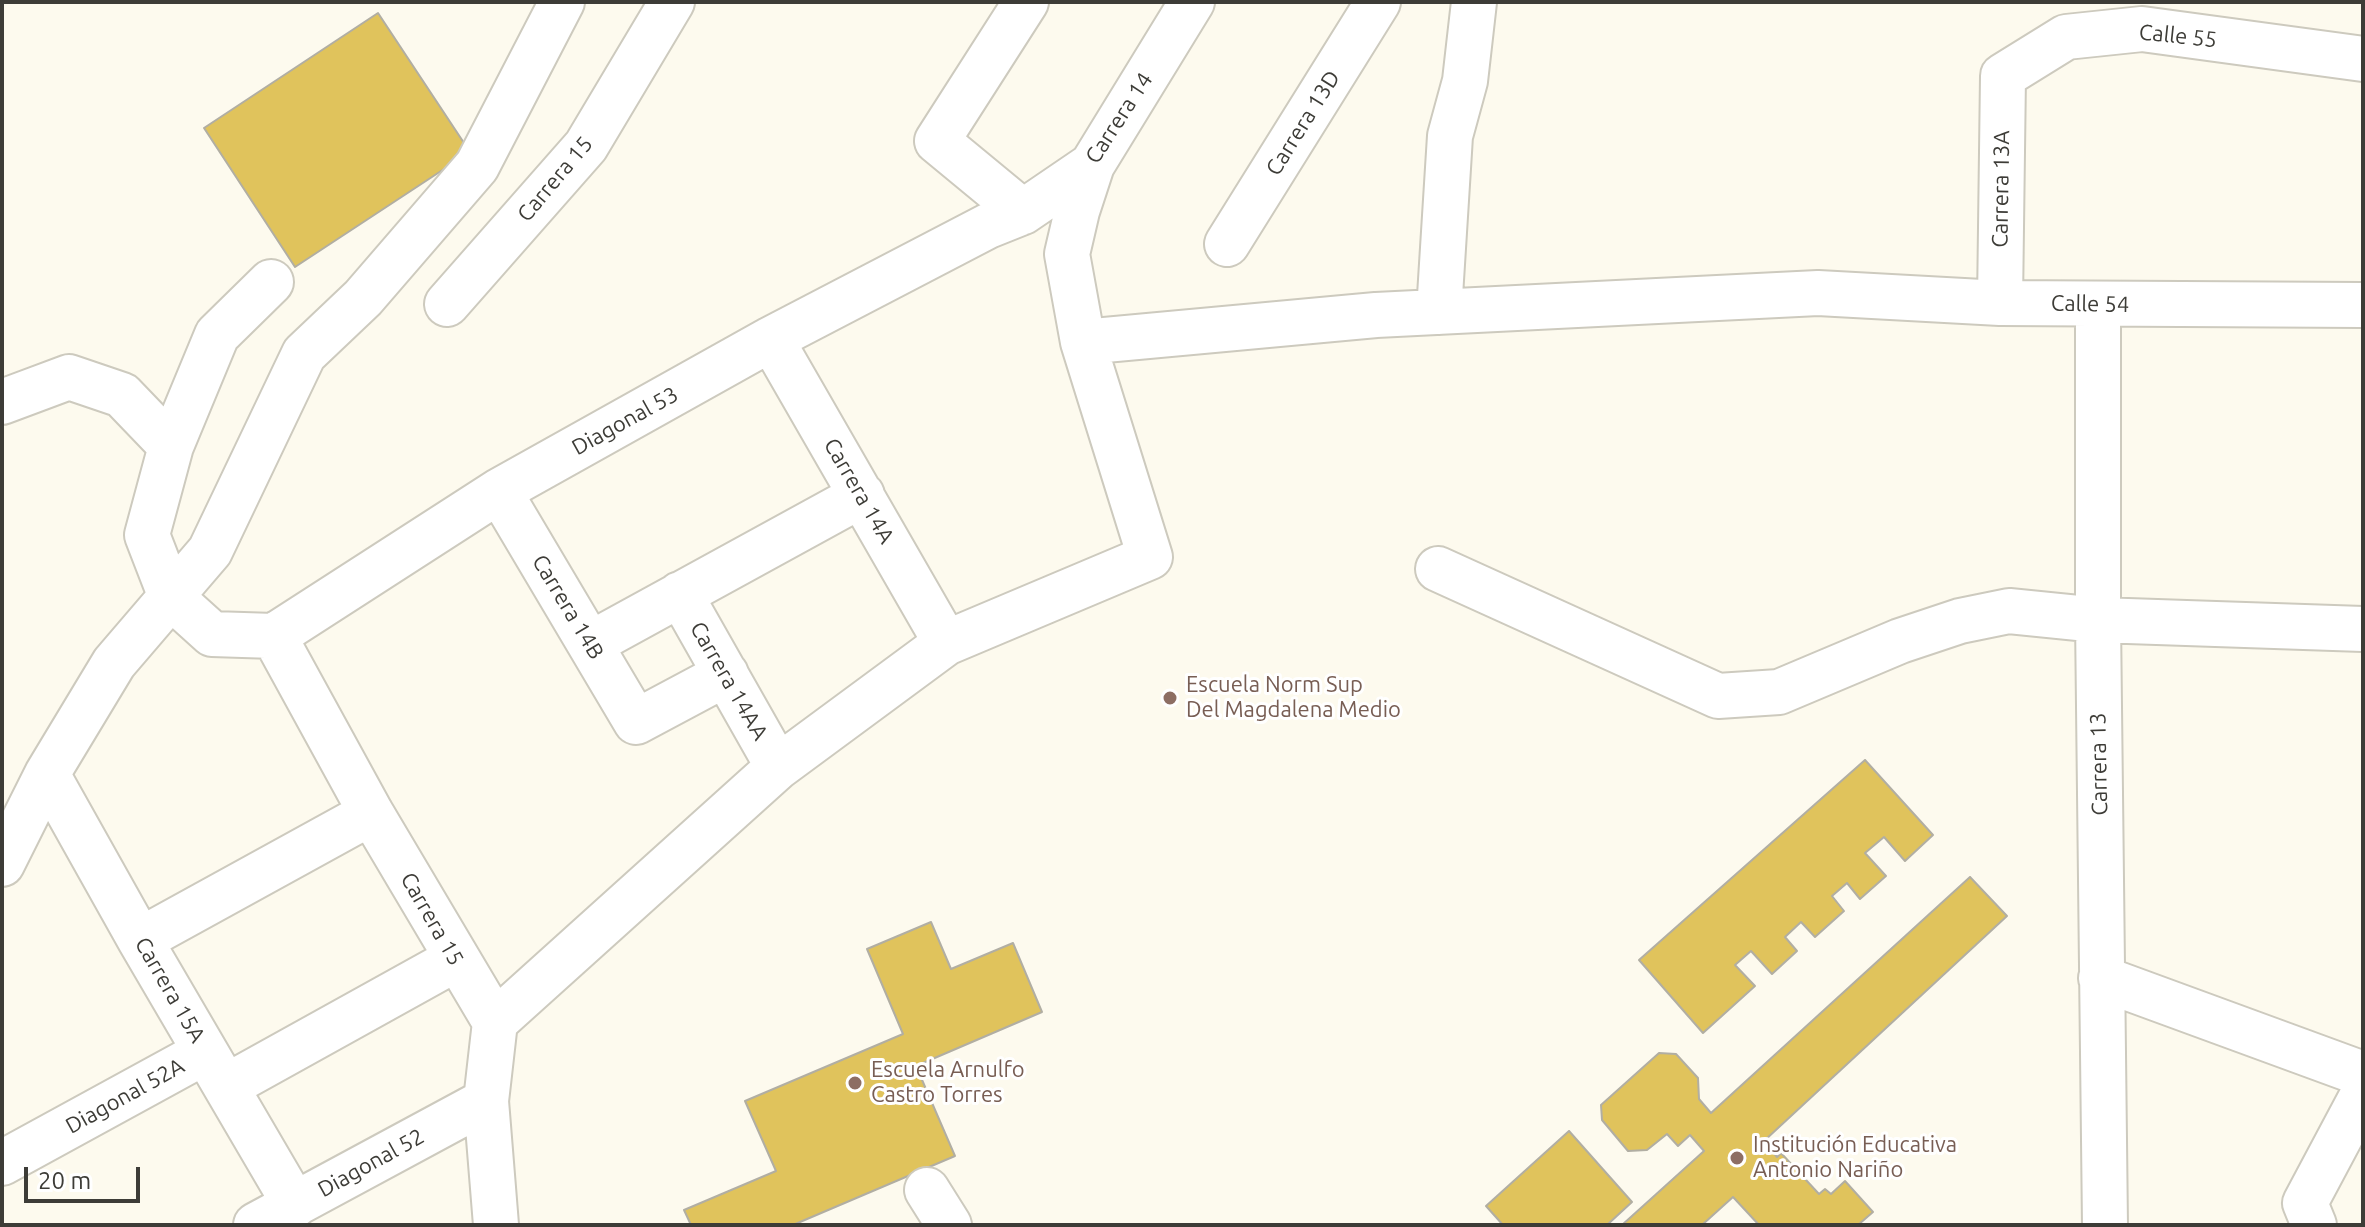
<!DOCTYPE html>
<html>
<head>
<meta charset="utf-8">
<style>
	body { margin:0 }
	#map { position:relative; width:2365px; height:1227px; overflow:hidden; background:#fdfaee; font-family:Ubuntu,sans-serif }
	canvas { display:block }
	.frame { position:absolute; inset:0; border:4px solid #3d3c37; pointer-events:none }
	.scale { position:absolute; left:24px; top:1167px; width:116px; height:36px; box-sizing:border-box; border:4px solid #3d3c37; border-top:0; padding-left:10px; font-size:24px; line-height:28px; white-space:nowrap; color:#3d3c37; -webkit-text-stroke:6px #fff; paint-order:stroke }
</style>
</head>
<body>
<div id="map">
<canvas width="2365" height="1227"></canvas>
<div class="frame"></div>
<div class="scale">20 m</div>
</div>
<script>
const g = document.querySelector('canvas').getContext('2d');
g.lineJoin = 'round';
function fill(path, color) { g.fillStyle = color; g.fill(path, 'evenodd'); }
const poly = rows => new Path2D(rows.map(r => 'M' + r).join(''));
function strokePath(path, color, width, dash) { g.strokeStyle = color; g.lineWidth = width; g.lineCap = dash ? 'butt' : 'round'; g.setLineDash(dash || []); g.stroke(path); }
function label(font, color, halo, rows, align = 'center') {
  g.font = font + ' Ubuntu,sans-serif'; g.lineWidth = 6; g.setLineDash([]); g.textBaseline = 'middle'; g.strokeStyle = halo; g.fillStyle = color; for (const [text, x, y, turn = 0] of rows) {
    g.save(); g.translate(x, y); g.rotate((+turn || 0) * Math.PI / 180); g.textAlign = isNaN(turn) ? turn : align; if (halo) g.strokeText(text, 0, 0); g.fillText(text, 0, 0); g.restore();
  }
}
const building = poly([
	[378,13,470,152,295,267,204,128,378,13],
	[1865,760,1933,835,1905,861,1884,837,1865,853,1886,876,1860,899,1847,883,1832,896,1844,911,1815,937,1801,922,1785,937,1797,951,1772,974,1751,951,1735,965,1755,986,1703,1033,1639,960,1865,760],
	[1970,877,2007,916,1764,1141,1777,1157,1781,1153,1819,1194,1825,1189,1831,1194,1845,1181,1873,1212,1858,1225,1759,1225,1733,1197,1702,1225,1622,1225,1704,1151,1690,1135,1678,1146,1667,1134,1647,1150,1628,1151,1602,1120,1601,1105,1659,1053,1676,1054,1698,1078,1699,1099,1711,1113,1970,877],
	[931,922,951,969,1013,943,1042,1012,916,1066,955,1156,793,1225,691,1225,684,1210,776,1171,745,1101,903,1034,867,949,931,922],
	[1569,1131,1632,1202,1607,1225,1503,1225,1486,1206,1569,1131]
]);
fill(building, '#e0c35c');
strokePath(building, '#b1aea3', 2);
const minor = poly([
	[1023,212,937,141,1026,2],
	[1227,244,1378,2],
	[271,282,217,335,171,446,147,535,171,597,212,634,274,636],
	[2000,303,2003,76,2066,37,2142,29,2363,59],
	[447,304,586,146,672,2],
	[2098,304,2098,620,2105,1225],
	[1439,312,1450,136,1465,81,1474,2],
	[771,339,946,643],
	[1083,342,1067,254,1077,211,1092,165],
	[2,402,69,377,122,395,171,446],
	[499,491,636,722,726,674],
	[1438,569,1718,696,1779,692,1900,641,1960,621,2009,611,2098,620,2363,629],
	[680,594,778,767],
	[274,636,499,491,771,339,988,226,1023,212,1092,165,1192,2],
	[274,636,371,813,495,1022,486,1101,496,1225],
	[590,644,862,495],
	[47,774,140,940,295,1205],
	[2,864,47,774,114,663,210,551,304,354,363,298,477,166,562,2],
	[140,940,371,813],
	[2101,978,2363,1074],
	[495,1022,778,767,946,643,1150,557,1083,342,1376,315,1818,293,2000,303,2363,305],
	[227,1086,456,959],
	[2,1163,205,1052],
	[927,1190,949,1225],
	[256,1225,486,1101],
	[2314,1225,2305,1203,2363,1094]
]);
strokePath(minor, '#cdcabe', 48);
strokePath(minor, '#fff', 44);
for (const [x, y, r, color] of [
	[1170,698,8,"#8d6e63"],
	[855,1083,8,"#8d6e63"],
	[1737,1158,8,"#8d6e63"]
]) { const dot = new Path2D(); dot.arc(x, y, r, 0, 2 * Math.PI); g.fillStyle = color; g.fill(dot); strokePath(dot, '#fff', 3); }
label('22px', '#3d3c37', '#fff', [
	["Calle 55",2178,36,6],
	["Carrera 14",1119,118,-57],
	["Carrera 13D",1303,123,-58],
	["Carrera 15",555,179,-50],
	["Carrera 13A",2001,189,-89],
	["Calle 54",2090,304,1],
	["Diagonal 53",625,421,-29],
	["Carrera 14A",859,491,60],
	["Carrera 14B",568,607,59],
	["Carrera 14AA",729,681,60],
	["Carrera 13",2099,764,-91],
	["Carrera 15",432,919,60],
	["Carrera 15A",170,990,60],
	["Diagonal 52A",125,1096,-29],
	["Diagonal 52",371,1163,-29]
]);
label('22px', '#785e54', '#fff', [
	["Escuela Norm Sup",1186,685],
	["Del Magdalena Medio",1186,710],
	["Escuela Arnulfo",871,1070],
	["Castro Torres",871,1095],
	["Institución Educativa",1753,1145],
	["Antonio Nariño",1753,1170]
], 'left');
</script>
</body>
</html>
